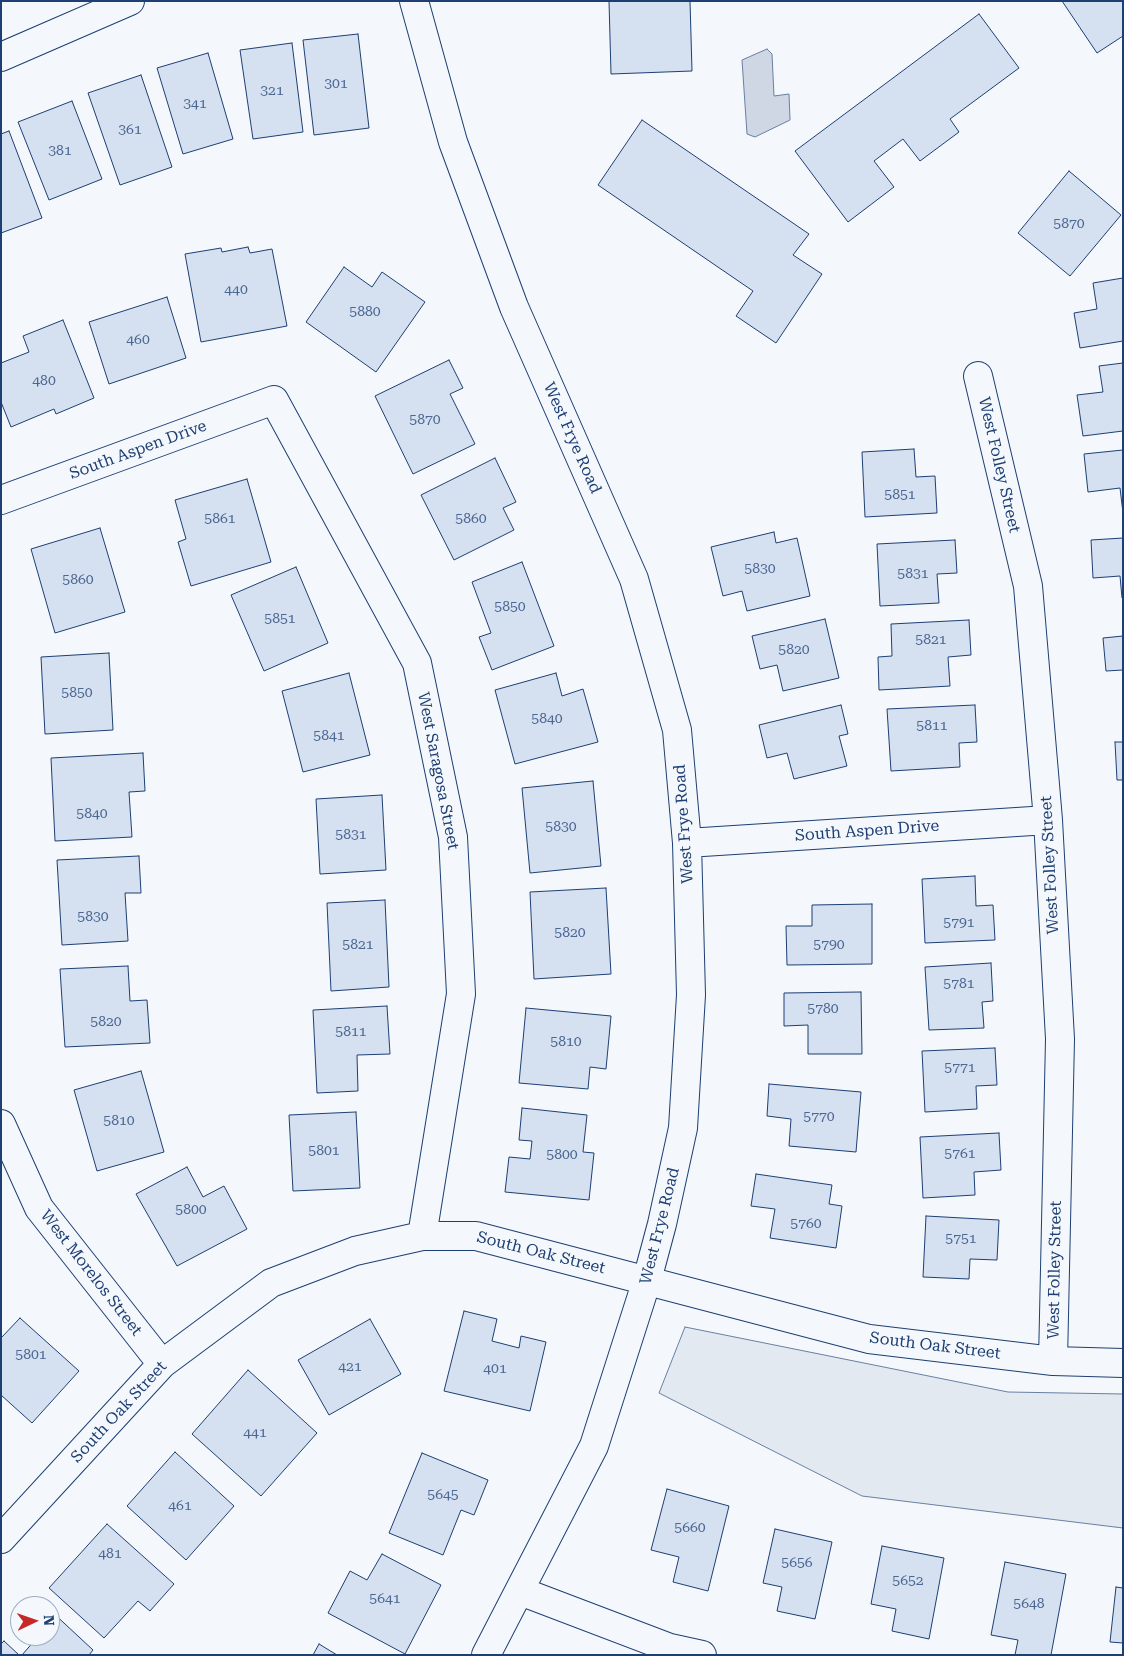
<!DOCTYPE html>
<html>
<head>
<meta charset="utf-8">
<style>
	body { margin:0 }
	#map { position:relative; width:1124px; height:1656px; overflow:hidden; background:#f4f7fb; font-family:"Roboto Serif",serif }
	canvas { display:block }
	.frame { position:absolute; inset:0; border:2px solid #1d3f73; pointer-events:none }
	.north { position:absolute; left:10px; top:1596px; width:50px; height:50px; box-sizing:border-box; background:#f4f7fb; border:1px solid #9eadc5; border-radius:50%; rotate:87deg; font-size:14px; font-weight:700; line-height:20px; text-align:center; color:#1d3f73 }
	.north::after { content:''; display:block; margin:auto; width:18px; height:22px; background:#c62828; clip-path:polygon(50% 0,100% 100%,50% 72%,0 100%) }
</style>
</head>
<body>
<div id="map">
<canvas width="1124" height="1656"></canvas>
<div class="frame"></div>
<div class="north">N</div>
</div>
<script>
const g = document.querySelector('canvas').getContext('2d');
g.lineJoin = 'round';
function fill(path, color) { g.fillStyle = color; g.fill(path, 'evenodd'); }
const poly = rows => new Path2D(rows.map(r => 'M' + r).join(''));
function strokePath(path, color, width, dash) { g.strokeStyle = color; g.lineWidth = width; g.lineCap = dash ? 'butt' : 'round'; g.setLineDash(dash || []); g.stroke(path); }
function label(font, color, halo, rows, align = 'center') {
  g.font = font + ' "Roboto Serif",serif'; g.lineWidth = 4; g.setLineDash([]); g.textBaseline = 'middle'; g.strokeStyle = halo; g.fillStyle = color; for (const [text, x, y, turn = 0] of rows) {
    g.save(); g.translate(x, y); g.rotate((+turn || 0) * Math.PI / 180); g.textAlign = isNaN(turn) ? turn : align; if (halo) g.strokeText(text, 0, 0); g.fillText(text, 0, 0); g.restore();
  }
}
const green = poly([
	[685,1327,1008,1392,1123,1394,1123,1528,862,1496,659,1393,685,1327]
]);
fill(green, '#e3e9f0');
strokePath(green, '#687fa3', 1);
const water = poly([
	[767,49,772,54,774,96,789,94,790,120,755,137,747,134,742,60,767,49]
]);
fill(water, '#cfd7e4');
strokePath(water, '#687fa3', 1);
const building = poly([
	[609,1,690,1,692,71,611,74,609,1],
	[1062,1,1123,1,1123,36,1097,53,1062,1],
	[979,14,1019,68,950,119,959,132,920,161,903,139,874,161,894,187,848,222,795,151,979,14],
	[358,34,369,128,314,135,303,40,358,34],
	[292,43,303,132,253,139,240,50,292,43],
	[208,53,233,139,183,154,157,68,208,53],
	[141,75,172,167,120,185,88,93,141,75],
	[72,101,102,179,49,200,18,122,72,101],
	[642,120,809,234,793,255,822,274,776,343,736,316,753,291,598,185,642,120],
	[9,131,42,218,1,233,1,134,9,131],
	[1069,171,1121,215,1070,276,1018,233,1069,171],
	[248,247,250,253,272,249,287,326,201,342,185,254,221,248,222,252,248,247],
	[344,267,372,287,382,272,425,302,376,372,306,322,344,267],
	[1123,278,1123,341,1080,348,1074,313,1097,309,1093,283,1123,278],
	[167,297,186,358,109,384,89,322,167,297],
	[63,320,94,398,56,414,54,409,11,427,1,402,1,363,29,352,23,336,63,320],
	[449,360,463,388,450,394,475,444,413,474,375,396,449,360],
	[1123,363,1123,431,1083,436,1077,395,1103,392,1099,366,1123,363],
	[914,449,916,477,935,476,937,513,865,517,862,452,914,449],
	[1123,450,1123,513,1120,488,1088,492,1084,454,1123,450],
	[495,458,516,502,503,508,514,530,454,560,421,495,495,458],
	[247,479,271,562,191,586,178,542,186,539,175,500,247,479],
	[100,528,125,612,55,633,31,549,100,528],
	[774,532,776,543,797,538,810,596,747,611,742,591,723,596,711,547,774,532],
	[1123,538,1123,598,1122,598,1120,576,1093,578,1091,540,1123,538],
	[955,540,957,573,937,574,939,603,880,606,877,544,955,540],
	[522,562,554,646,492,670,479,637,491,633,472,582,522,562],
	[296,567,328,643,264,671,231,595,296,567],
	[825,619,839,678,783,691,777,665,760,669,752,636,825,619],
	[969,620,971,655,948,657,950,686,879,690,878,657,892,656,891,624,969,620],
	[1123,636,1123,670,1106,671,1103,638,1123,636],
	[109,653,113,730,45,734,41,657,109,653],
	[349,673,370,755,303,772,282,691,349,673],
	[556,673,562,696,583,689,598,742,515,764,495,690,556,673],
	[841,705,848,734,839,736,847,766,794,779,787,753,767,758,759,725,841,705],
	[975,705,977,742,959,743,960,767,891,771,887,709,975,705],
	[1115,742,1123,742,1123,780,1117,780,1115,742],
	[143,753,145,791,129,792,132,837,55,841,51,758,143,753],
	[593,781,601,866,530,873,522,788,593,781],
	[382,795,386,870,320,874,316,799,382,795],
	[139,856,141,893,125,893,128,941,62,945,57,860,139,856],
	[975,876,976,906,993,905,995,940,925,943,922,879,975,876],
	[606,888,611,974,534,979,530,892,606,888],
	[385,900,389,987,331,991,327,903,385,900],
	[872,904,872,964,787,965,786,926,812,926,812,905,872,904],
	[991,963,993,1001,982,1002,984,1028,929,1030,925,967,991,963],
	[128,966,130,1001,147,1000,150,1043,65,1047,60,969,128,966],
	[861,992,862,1054,808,1054,808,1025,784,1026,784,993,861,992],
	[387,1006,390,1054,357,1055,358,1091,317,1093,313,1010,387,1006],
	[526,1008,611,1016,606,1069,590,1067,588,1089,519,1083,526,1008],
	[995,1048,997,1085,976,1086,977,1109,925,1112,922,1051,995,1048],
	[141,1071,164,1152,97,1171,74,1090,141,1071],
	[769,1084,861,1092,856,1152,789,1146,791,1119,767,1116,769,1084],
	[522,1108,587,1115,583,1152,594,1153,589,1200,505,1192,509,1157,530,1159,532,1141,519,1140,522,1108],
	[356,1112,360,1188,293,1191,289,1115,356,1112],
	[999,1133,1001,1170,974,1172,975,1195,923,1198,920,1137,999,1133],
	[187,1167,203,1197,224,1186,247,1229,177,1266,136,1194,187,1167],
	[756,1174,832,1185,829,1204,842,1206,836,1248,770,1238,775,1209,751,1206,756,1174],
	[926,1216,999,1220,997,1260,970,1259,969,1279,923,1277,926,1216],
	[464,1311,497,1319,492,1341,519,1348,521,1336,546,1342,530,1411,444,1391,464,1311],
	[20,1318,79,1371,32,1423,1,1395,1,1338,20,1318],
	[370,1319,401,1374,329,1415,298,1360,370,1319],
	[248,1370,317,1433,261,1496,192,1434,248,1370],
	[175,1452,234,1506,186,1560,127,1506,175,1452],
	[422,1453,488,1480,474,1515,461,1510,443,1555,389,1533,422,1453],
	[667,1489,729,1506,708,1591,673,1582,679,1557,651,1550,667,1489],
	[107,1524,174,1584,150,1611,138,1601,104,1638,49,1588,107,1524],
	[775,1529,832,1542,815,1619,777,1611,782,1587,763,1583,775,1529],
	[882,1546,944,1558,929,1639,892,1631,896,1609,871,1604,882,1546],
	[382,1554,441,1585,405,1654,328,1613,350,1571,367,1580,382,1554],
	[1005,1562,1066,1574,1051,1655,1015,1655,1018,1640,991,1635,1005,1562],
	[1116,1587,1123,1588,1123,1643,1110,1642,1116,1587],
	[50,1610,93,1650,89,1655,22,1655,35,1640,31,1636,50,1636,50,1610],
	[4,1641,19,1655,1,1655,1,1644,4,1641],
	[319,1644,337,1655,313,1655,319,1644]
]);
fill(building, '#d5e0f0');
strokePath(building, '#1d3f73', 1);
const minor = poly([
	[414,1,453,142,514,307,634,579,677,730,687,843,691,995,683,1128,662,1224,647,1280,594,1446,486,1655],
	[1,57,130,1],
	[978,376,1028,586,1048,820,1060,1039,1053,1361],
	[1,500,274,400,417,663,453,837,461,994,422,1236],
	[687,843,1048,820],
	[1,1124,39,1208,162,1364],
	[1,1539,162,1364,271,1283,355,1251,422,1236,476,1236,869,1339,1053,1361,1123,1363],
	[520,1591,670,1648,702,1655]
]);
strokePath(minor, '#1d3f73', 30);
strokePath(minor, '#f4f7fb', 28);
label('14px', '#4b6792', null, [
	["301",336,84],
	["321",272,91],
	["341",195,104],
	["361",130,130],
	["381",60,151],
	["5870",1069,224],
	["440",236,290],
	["5880",365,312],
	["460",138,340],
	["480",44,381],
	["5870",425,420],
	["5851",900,495],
	["5861",220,519],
	["5860",471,519],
	["5830",760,569],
	["5831",913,574],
	["5860",78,580],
	["5850",510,607],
	["5851",280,619],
	["5821",931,640],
	["5820",794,650],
	["5850",77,693],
	["5840",547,719],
	["5811",932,726],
	["5841",329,736],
	["5840",92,814],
	["5830",561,827],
	["5831",351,835],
	["5830",93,917],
	["5791",959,923],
	["5820",570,933],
	["5821",358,945],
	["5790",829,945],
	["5781",959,984],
	["5780",823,1009],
	["5820",106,1022],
	["5811",351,1032],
	["5810",566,1042],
	["5771",960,1068],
	["5770",819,1117],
	["5810",119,1121],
	["5801",324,1151],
	["5761",960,1154],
	["5800",562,1155],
	["5800",191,1210],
	["5760",806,1224],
	["5751",961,1239],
	["5801",31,1355],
	["421",350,1367],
	["401",495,1369],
	["441",255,1433],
	["5645",443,1495],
	["461",180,1506],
	["5660",690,1528],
	["481",110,1554],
	["5656",797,1563],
	["5652",908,1581],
	["5641",385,1599],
	["5648",1029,1604]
]);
label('16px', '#1d3f73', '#f4f7fb', [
	["West Frye Road",572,438,66],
	["South Aspen Drive",138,450,-20],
	["West Folley Street",999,465,77],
	["West Saragosa Street",438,771,79],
	["West Frye Road",684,824,-94],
	["South Aspen Drive",867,831,-4],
	["West Folley Street",1050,865,-93],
	["West Frye Road",660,1226,-76],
	["South Oak Street",541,1253,14],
	["West Folley Street",1055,1270,-89],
	["West Morelos Street",91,1273,52],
	["South Oak Street",935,1346,7],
	["South Oak Street",119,1412,-47]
]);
</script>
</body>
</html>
